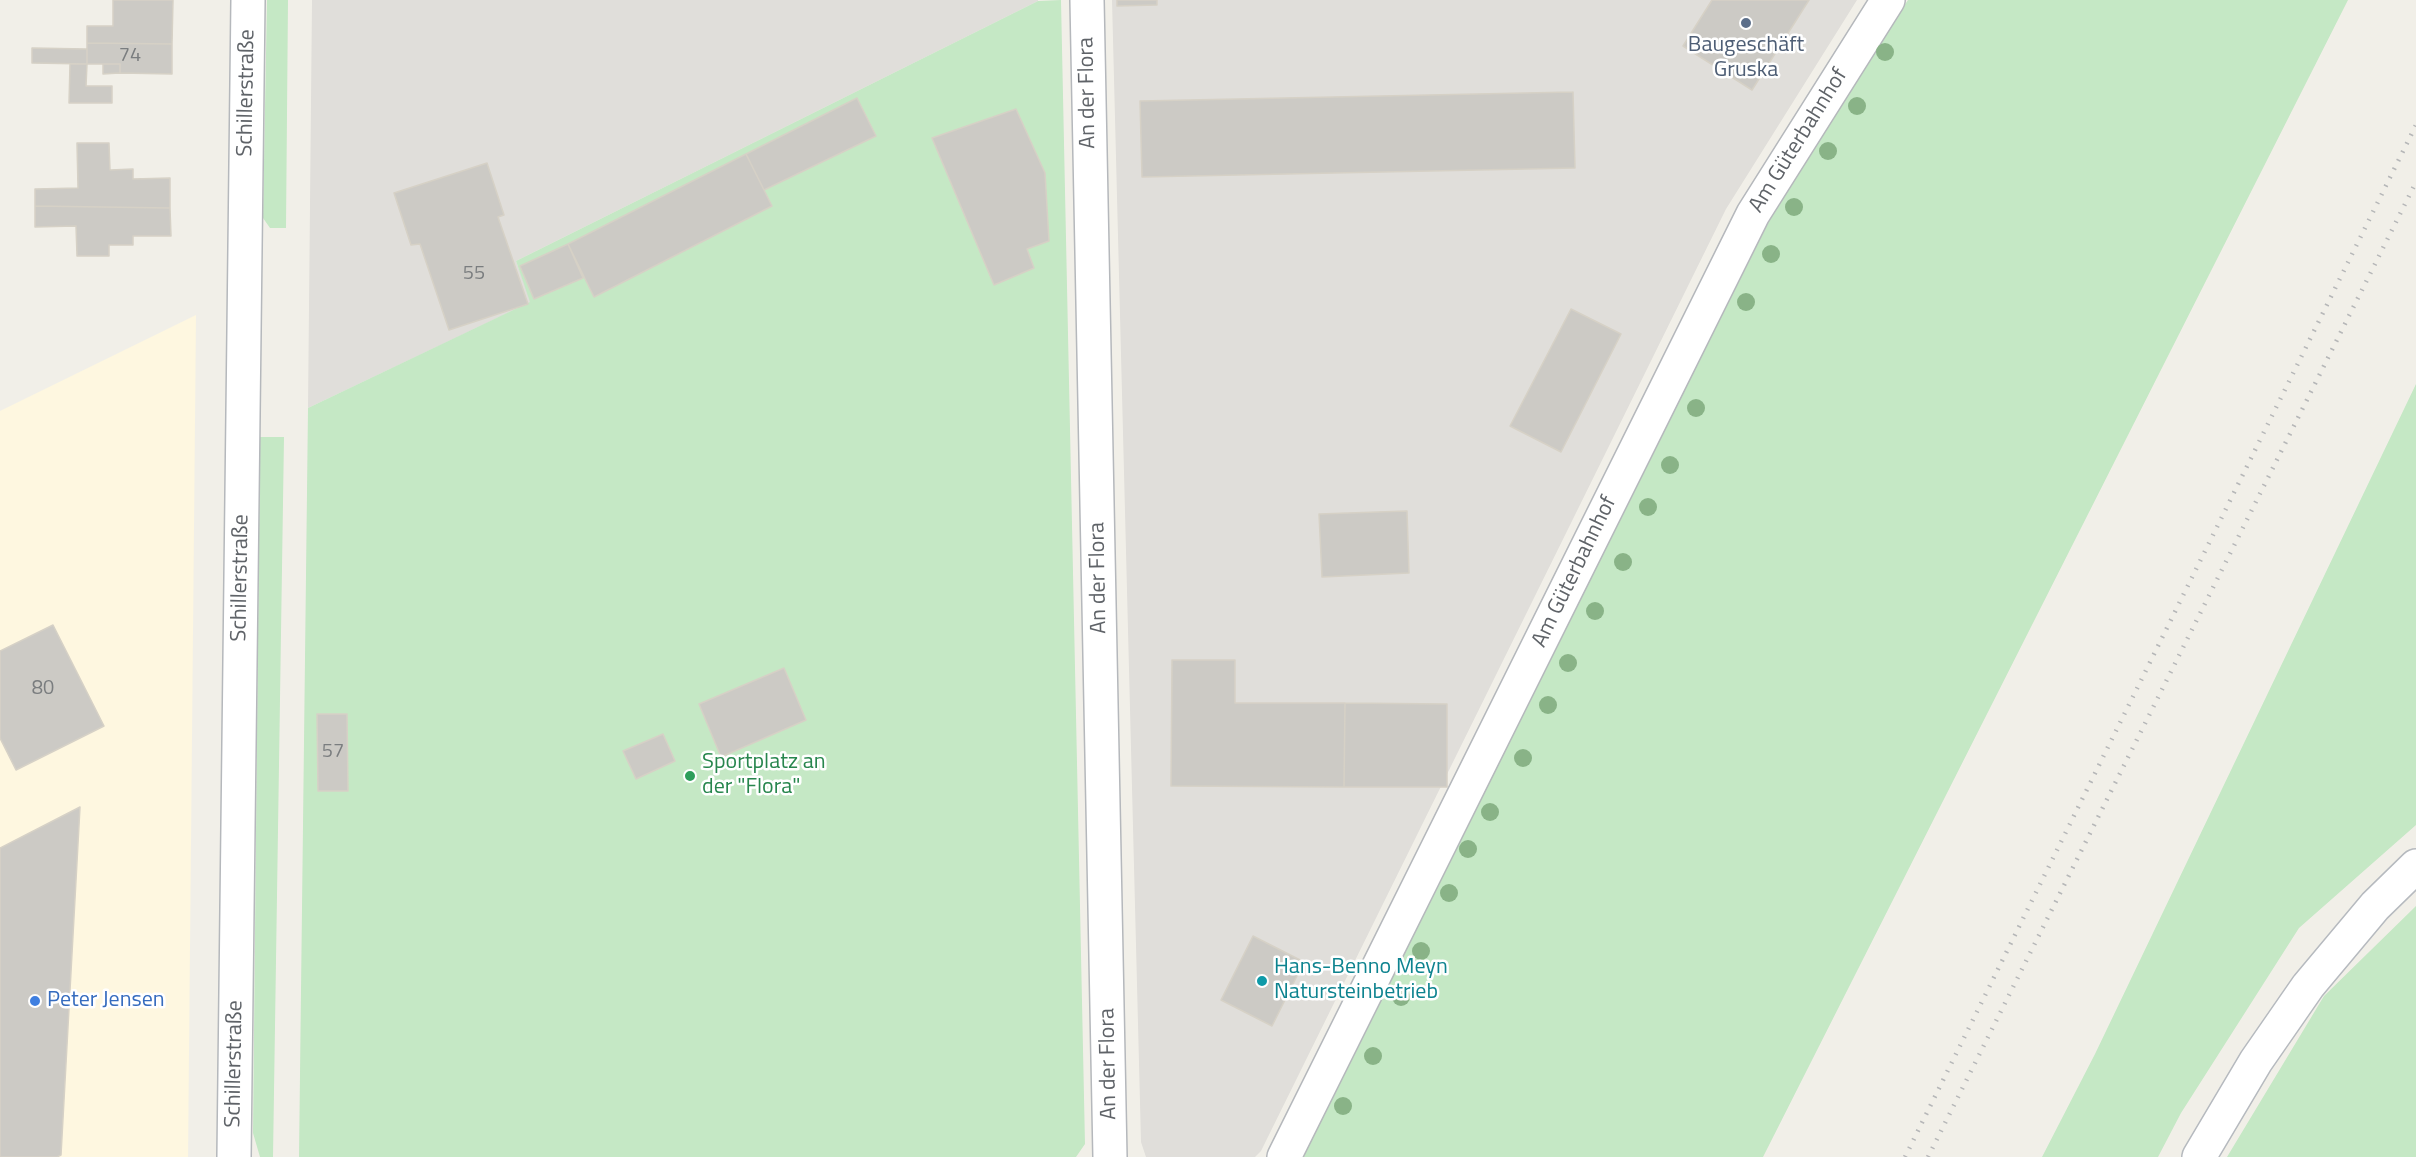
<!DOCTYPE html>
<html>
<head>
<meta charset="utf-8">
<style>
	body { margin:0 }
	canvas { display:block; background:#f1efe8 }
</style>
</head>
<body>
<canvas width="2416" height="1157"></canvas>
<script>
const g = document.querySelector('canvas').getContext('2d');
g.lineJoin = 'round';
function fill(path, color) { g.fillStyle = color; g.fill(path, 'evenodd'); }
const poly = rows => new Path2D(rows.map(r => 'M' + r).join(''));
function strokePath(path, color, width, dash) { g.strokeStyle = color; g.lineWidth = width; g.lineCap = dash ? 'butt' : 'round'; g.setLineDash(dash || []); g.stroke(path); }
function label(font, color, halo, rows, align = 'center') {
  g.font = font + ' "Titillium Web",sans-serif'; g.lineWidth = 5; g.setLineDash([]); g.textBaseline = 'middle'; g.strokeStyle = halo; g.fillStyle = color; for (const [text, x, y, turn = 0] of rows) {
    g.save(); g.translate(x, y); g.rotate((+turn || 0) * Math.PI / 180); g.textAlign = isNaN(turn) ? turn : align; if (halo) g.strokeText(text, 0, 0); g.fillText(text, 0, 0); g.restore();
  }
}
fill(poly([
	[196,315,188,1157,0,1157,0,411]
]), '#fef7e0');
fill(poly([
	[312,0,1038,0,1038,1,516,261,531,302,308,408],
	[1112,0,1857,0,1726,209,1261,1151,1255,1157,1146,1157,1141,1142]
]), '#e0deda');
fill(poly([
	[267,0,288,0,286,228,270,228,263,218],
	[1061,0,1085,1144,1076,1157,299,1157,308,408,530,302,516,261,1038,1],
	[1908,0,2348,0,1763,1157,1298,1157,1798,164],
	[2416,384,2416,825,2299,928,2181,1113,2158,1157,2042,1157,2095,1054],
	[260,437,284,437,273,1157,260,1157,253,1133],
	[2416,906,2416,1157,2227,1157,2324,996]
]), '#c5e8c5');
const building = poly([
	[113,0,173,0,172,44,87,43,87,26,113,26,113,0],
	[1117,0,1157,0,1157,5,1117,6,1117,0],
	[1712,0,1809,0,1752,90,1683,46,1712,0],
	[87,43,172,44,172,74,120,73,120,64,87,64,87,43],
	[32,48,87,49,87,64,32,63,32,48],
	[70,64,87,64,86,86,112,86,112,103,69,103,70,64],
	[103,64,120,64,120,73,103,74,103,64],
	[1573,92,1575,168,1142,177,1140,101,1573,92],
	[857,98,876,136,764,190,746,154,857,98],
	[1016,109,1045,173,1049,241,1027,249,1034,268,994,285,932,138,1016,109],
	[77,143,109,143,110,170,133,169,133,179,170,178,170,208,35,206,35,189,78,188,77,143],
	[746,154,772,206,594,297,568,244,746,154],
	[487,163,504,215,498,217,528,304,449,330,420,244,411,245,394,193,487,163],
	[35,206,170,208,171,236,133,236,133,245,109,245,109,256,77,256,76,226,35,227,35,206],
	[568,244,583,278,534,299,520,266,568,244],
	[1571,309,1621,334,1561,452,1510,426,1571,309],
	[1407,511,1409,573,1322,577,1319,514,1407,511],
	[53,625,104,726,16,770,0,738,0,651,53,625],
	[1172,660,1235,660,1235,703,1345,703,1344,787,1171,786,1172,660],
	[784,668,806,720,721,757,699,704,784,668],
	[1345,703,1447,704,1447,787,1344,787,1345,703],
	[317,714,347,714,348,791,318,791,317,714],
	[663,734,675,761,636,779,623,751,663,734],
	[80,807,61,1155,57,1157,0,1157,0,848,80,807],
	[1253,936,1304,962,1272,1026,1221,1000,1253,936]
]);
fill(building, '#cccac5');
strokePath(building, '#d6d1c6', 1.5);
const street = poly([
	[1087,0,1110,1157],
	[234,1157,248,0],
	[1284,1157,1753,214,1888,0]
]);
const secondary = poly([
	[2199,1157,2256,1061,2308,986,2375,906,2416,866]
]);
strokePath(street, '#b5b8bc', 36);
strokePath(secondary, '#b6babf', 36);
strokePath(street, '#fff', 33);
strokePath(secondary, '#fff', 33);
strokePath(poly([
	[1905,1157,2416,125],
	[1928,1157,2416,182]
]), '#b6b7b8', 4.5, [1.5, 8]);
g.fillStyle = '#89b387';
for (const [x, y] of [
	[1885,52],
	[1857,106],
	[1828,151],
	[1794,207],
	[1771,254],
	[1746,302],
	[1696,408],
	[1670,465],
	[1648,507],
	[1623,562],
	[1595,611],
	[1568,663],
	[1548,705],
	[1523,758],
	[1490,812],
	[1468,849],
	[1449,893],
	[1421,951],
	[1401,997],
	[1373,1056],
	[1343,1106]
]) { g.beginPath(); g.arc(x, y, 9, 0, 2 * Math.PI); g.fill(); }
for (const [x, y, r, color] of [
	[1746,23,6,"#5c6f8a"],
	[690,776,6,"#2e9e5b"],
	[1262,981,6,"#0f9aa8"],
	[35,1001,6,"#3f7fe0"]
]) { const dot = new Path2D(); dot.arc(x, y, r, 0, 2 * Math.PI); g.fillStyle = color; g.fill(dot); strokePath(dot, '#fff', 2); }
label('20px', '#7a7d7f', null, [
	["74",130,56],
	["55",474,274],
	["80",43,689],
	["57",333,752]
]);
label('22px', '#4e5e75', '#fff', [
	["Baugeschäft",1746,46],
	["Gruska",1746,71]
]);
label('22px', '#5f6368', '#fff', [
	["Schillerstraße",247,93,-89],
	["An der Flora",1088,93,-91],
	["Am Güterbahnhof",1799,141,-58],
	["Am Güterbahnhof",1575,572,-64],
	["Schillerstraße",241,578,-89],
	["An der Flora",1099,578,-91],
	["Schillerstraße",235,1064,-89],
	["An der Flora",1109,1064,-91]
]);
label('22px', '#27864d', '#fff', [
	["Sportplatz an",702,763],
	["der \"Flora\"",702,788]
], 'left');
label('22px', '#0d838f', '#fff', [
	["Hans-Benno Meyn",1274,968],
	["Natursteinbetrieb",1274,993]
], 'left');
label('22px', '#366cbe', '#fff', [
	["Peter Jensen",47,1001]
], 'left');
</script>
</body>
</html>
